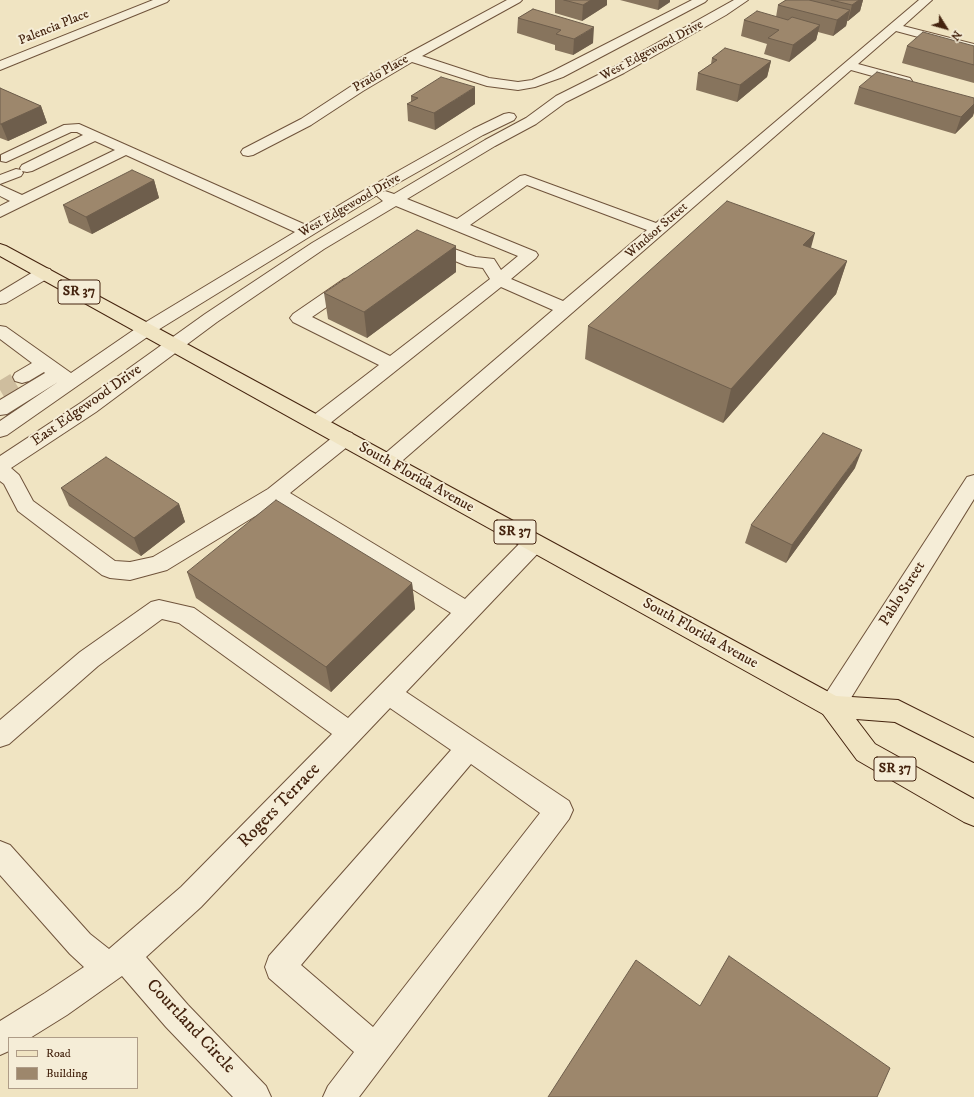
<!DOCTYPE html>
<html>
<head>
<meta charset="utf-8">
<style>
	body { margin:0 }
	#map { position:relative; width:974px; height:1097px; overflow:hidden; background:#f0e4c2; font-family:"IM FELL DW Pica",serif }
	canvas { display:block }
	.legend { position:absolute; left:8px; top:1037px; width:130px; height:52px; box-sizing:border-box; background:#f5edd7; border:1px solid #ae9c87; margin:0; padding:5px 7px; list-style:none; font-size:12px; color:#44230e }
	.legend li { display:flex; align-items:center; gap:8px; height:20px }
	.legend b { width:20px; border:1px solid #ae9c87 }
	.north { position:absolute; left:926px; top:8px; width:40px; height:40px; -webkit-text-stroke:3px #f5edd7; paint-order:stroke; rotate:127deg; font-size:11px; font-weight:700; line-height:16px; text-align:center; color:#44230e }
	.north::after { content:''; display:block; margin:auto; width:14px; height:18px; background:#44230e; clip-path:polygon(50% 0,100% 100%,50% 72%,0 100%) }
</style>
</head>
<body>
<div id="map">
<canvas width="974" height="1097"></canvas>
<ul class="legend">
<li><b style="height:5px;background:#f0e4c2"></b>Road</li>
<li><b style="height:11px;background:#9d876c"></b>Building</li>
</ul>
<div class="north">N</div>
</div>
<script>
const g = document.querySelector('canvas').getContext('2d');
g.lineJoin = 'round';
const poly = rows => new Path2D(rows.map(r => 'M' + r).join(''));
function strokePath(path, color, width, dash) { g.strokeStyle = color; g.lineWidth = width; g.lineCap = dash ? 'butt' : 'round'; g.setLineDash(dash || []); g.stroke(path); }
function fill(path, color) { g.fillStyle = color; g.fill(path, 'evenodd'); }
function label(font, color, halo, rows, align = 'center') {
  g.font = font + ' "IM FELL DW Pica",serif'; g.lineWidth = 4; g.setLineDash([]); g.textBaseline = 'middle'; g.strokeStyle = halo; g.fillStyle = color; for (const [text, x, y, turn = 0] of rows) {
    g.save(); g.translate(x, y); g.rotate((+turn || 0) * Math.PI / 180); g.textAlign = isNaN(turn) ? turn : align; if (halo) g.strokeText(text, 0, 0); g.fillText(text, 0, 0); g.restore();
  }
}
strokePath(poly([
	[0,390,22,377]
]), '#cebd9e', 17, [17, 8]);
const minor = poly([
	[153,0,169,0,167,2,0,70,0,61,153,0],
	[507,0,522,0,520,2,422,56,489,78,518,82,532,80,553,71,692,0,707,0,705,2,563,77,535,87,518,90,487,86,412,62,363,91,311,125,253,155,248,156,243,155,241,152,243,149,301,119,353,85,407,54,507,0],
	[734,0,748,0,726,15,624,73,566,102,536,124,495,146,407,199,457,219,520,176,525,175,656,223,919,0,932,0,903,26,974,44,974,52,896,31,858,64,910,78,912,81,910,84,905,85,851,70,395,467,388,469,381,467,378,462,381,457,553,310,501,287,324,428,317,430,310,428,307,423,310,418,379,365,293,322,290,318,293,314,344,279,350,278,356,279,358,283,356,287,312,317,390,356,490,279,483,268,467,266,436,253,421,251,419,248,421,245,438,243,476,257,494,259,501,270,518,256,396,206,324,249,217,322,96,412,11,468,19,475,33,501,115,561,130,562,153,557,268,489,338,433,345,431,352,433,355,438,352,443,290,493,465,599,526,537,534,535,542,537,545,543,542,549,406,692,569,801,573,810,569,819,359,1097,323,1097,328,1086,354,1052,269,978,265,967,269,956,451,750,390,708,201,907,146,957,188,1005,266,1086,271,1097,233,1097,166,1027,122,976,67,1015,30,1038,9,1038,9,1051,0,1055,0,1021,45,993,84,967,70,954,0,875,0,841,10,845,90,934,109,949,181,887,332,734,179,623,162,619,98,666,9,744,0,747,0,720,80,652,151,602,159,600,194,608,348,718,451,613,275,504,167,570,130,580,110,578,102,575,18,511,4,484,0,481,0,456,82,402,205,314,312,243,383,201,377,196,379,194,153,333,7,435,0,437,0,421,58,382,7,414,0,415,0,400,45,373,44,372,29,381,22,383,15,381,13,377,15,373,32,363,0,339,0,326,6,327,71,373,141,325,295,232,126,155,0,217,0,206,10,201,0,196,0,185,22,195,115,150,95,141,32,171,27,172,22,171,23,173,21,176,0,184,0,175,16,169,21,170,20,168,22,165,83,135,77,132,71,132,6,162,1,161,1,155,64,125,79,124,306,225,368,188,473,129,504,114,509,113,514,114,516,117,514,120,483,135,382,192,385,191,394,194,485,140,526,118,556,96,614,67,734,0],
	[527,185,647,230,563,301,511,279,536,258,538,255,536,252,470,225,527,185],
	[471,764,540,813,373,1027,301,965,471,764],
	[44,268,50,269,52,273,50,277,6,303,0,304,0,292,38,269,44,268],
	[974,475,974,499,841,714,832,717,823,714,819,706,823,698,967,477,974,475]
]);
const major = poly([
	[0,244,6,246,836,696,898,700,974,738,974,762,895,722,856,719,875,744,974,799,974,826,964,822,857,760,823,714,0,256,0,244]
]);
strokePath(minor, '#6f533b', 2);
strokePath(major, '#44230e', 2);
fill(minor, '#f5edd7');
fill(major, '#f0e4c2');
fill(poly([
	[555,0,607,0,607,5,582,21,555,13],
	[620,0,670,0,670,2,658,10],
	[786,0,863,0,860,11,848,21,847,21,846,26,833,36,818,32,816,40,789,62,764,54,767,44,741,36,744,20,776,17,778,5],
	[533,9,593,43,573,55,555,50,555,45,517,33,518,18],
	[907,46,974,46,974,83,902,63],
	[712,58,771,61,767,77,737,102,696,90,698,73,711,64],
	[859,87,973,116,955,134,854,104],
	[0,88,41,106,47,123,8,141,0,138],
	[411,96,475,104,435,130,408,121,407,104,411,102],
	[154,180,159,198,92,234,69,223,63,205],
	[456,246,456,272,367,338,328,319,324,293],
	[847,261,836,294,723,423,585,359,588,326],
	[855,468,786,563,745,543,751,525],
	[61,488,179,504,185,522,141,556,69,506],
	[187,572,412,583,415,609,331,692,196,598]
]), '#87745d');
fill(poly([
	[591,0,607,0,607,5,582,21,583,5],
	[659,0,670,0,670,2,658,10],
	[859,0,863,0,860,11,848,21,852,5],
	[850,10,846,26,833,36,837,20],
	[820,25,816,40,789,62,793,45],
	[594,27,593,43,573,55,574,39],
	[771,61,767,77,737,102,740,85],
	[475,87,475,104,435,130,434,113],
	[974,104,974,113,973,116,955,134,961,117],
	[41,106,47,123,8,141,1,124],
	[154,180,159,198,92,234,86,217],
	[815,233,806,266,803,245],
	[456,246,456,272,367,338,364,312],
	[847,261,836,294,723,423,731,389],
	[862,450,855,468,786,563,792,545],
	[179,504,185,522,141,556,134,538],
	[412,583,415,609,331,692,326,667]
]), '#6e5e4c');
const building = poly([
	[564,0,591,0,583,5,564,0],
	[786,0,809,0,850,10,837,20,778,5,786,0],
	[831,0,859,0,852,5,831,0],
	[533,9,594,27,574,39,556,34,561,30,518,18,533,9],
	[757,11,788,20,792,17,820,25,793,45,768,38,779,30,744,20,757,11],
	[923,32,974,46,974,65,907,46,923,32],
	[725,48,771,61,740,85,698,73,717,60,712,58,725,48],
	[877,72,974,98,974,104,961,117,859,87,877,72],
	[441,77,475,87,434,113,407,104,418,98,411,96,441,77],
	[0,88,41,106,1,124,0,124,0,88],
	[132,170,154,180,86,217,63,205,132,170],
	[727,201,815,233,803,245,847,261,731,389,588,326,727,201],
	[417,230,456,246,364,312,324,293,417,230],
	[823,433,862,450,792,545,751,525,823,433],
	[106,457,179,504,134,538,61,488,106,457],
	[276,500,412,583,326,667,187,572,276,500],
	[729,956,890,1068,877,1097,548,1097,636,960,700,1006,729,956]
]);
fill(building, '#9d876c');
strokePath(building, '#6e5e4c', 1);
label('13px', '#44230e', '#f5edd7', [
	["Palencia Place",54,28,-22],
	["West Edgewood Drive",652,51,-28],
	["Prado Place",381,74,-30],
	["West Edgewood Drive",350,206,-30],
	["Windsor Street",657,231,-41]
]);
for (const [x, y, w] of [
	[79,292,42],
	[515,532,42],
	[895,769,42]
]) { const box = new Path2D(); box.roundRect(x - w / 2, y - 12, w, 24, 3); g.fillStyle = '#f5edd7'; g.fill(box); strokePath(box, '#44230e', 1); }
label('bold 14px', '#44230e', null, [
	["SR 37",79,292],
	["SR 37",515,532],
	["SR 37",895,769]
]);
label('15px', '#44230e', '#f5edd7', [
	["East Edgewood Drive",87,406,-35],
	["South Florida Avenue",416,478,29],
	["Pablo Street",903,594,-58],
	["South Florida Avenue",700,634,29]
]);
label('18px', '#44230e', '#f5edd7', [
	["Rogers Terrace",280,806,-46],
	["Courtland Circle",190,1027,47]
]);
</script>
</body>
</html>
